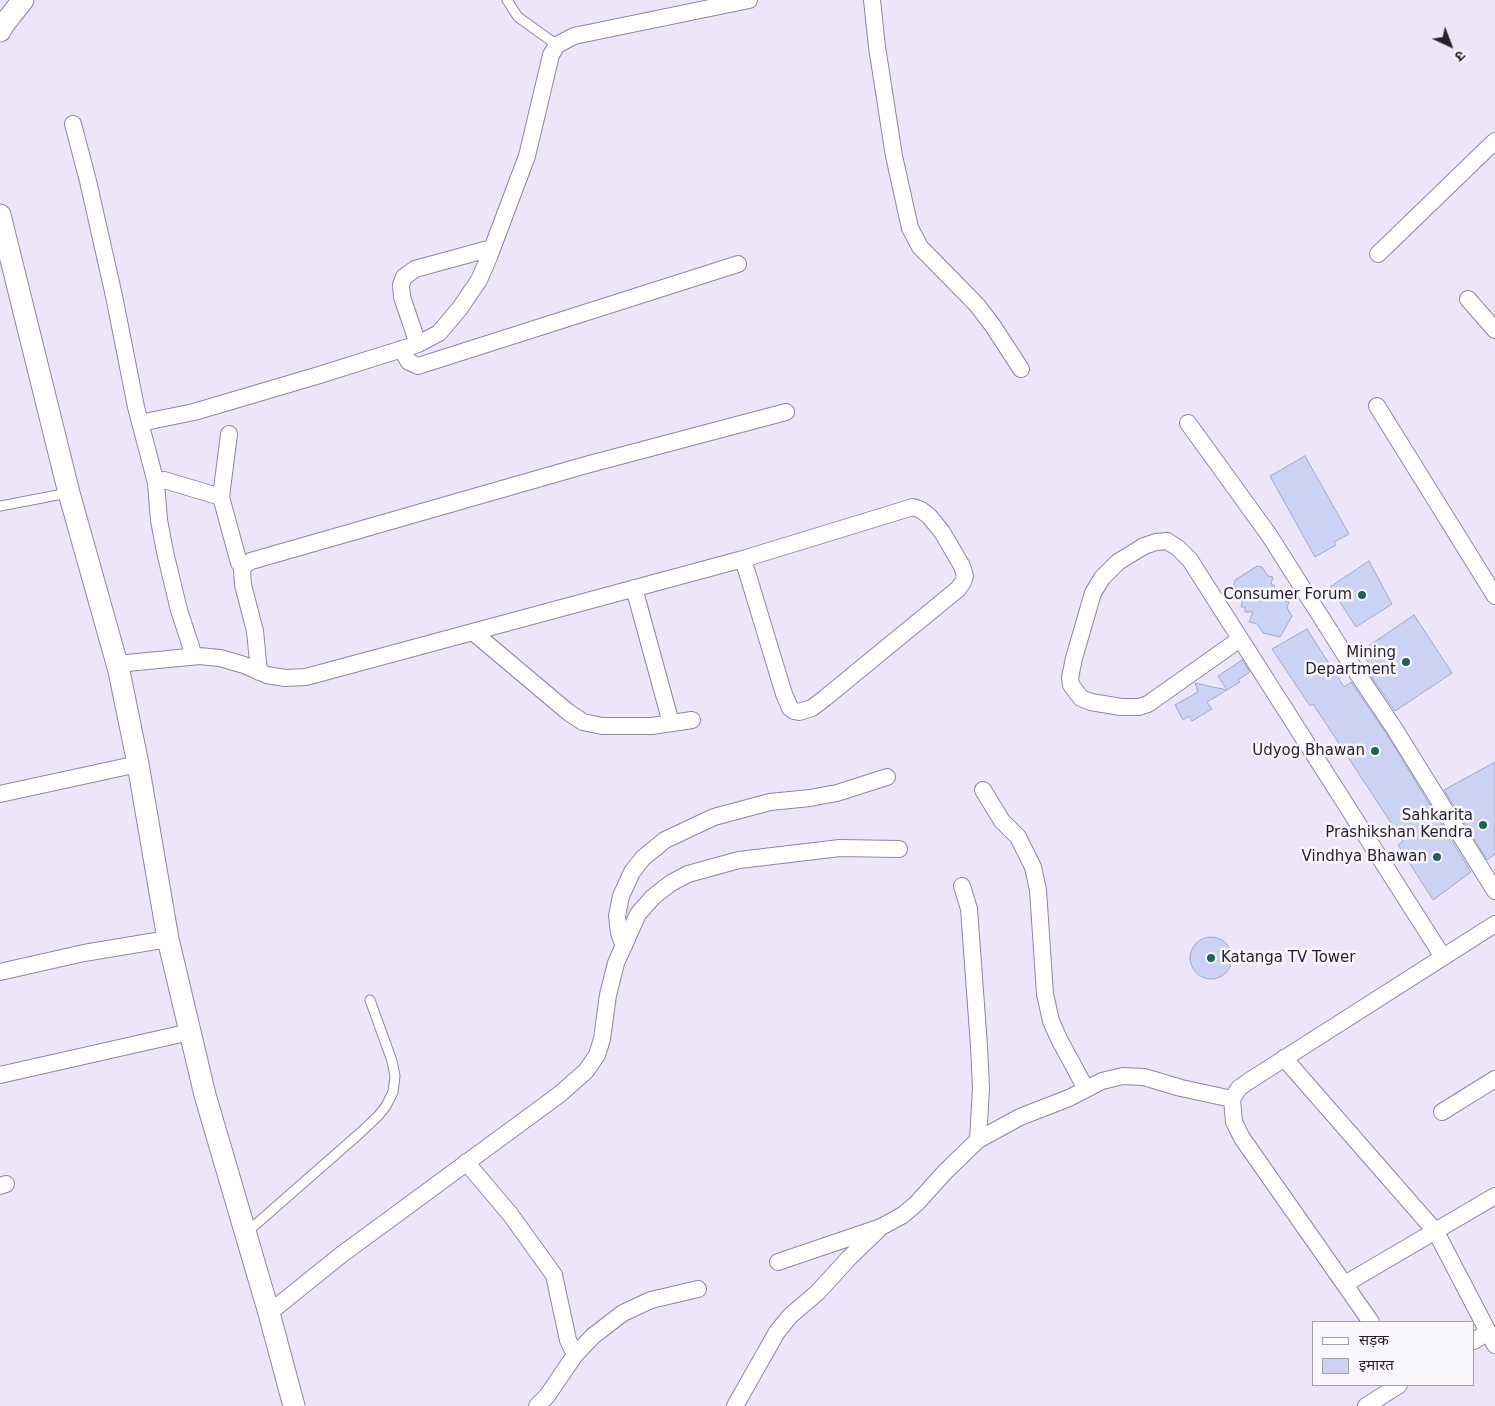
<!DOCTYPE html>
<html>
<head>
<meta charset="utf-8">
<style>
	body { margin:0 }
	#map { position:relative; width:1495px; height:1406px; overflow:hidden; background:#ede6fb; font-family:"DejaVu Sans","Noto Sans Devanagari",sans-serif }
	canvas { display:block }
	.legend { position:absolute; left:1312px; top:1321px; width:162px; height:65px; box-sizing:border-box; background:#f9f6fd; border:1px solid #a4a0a9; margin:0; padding:6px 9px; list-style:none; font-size:15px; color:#241f2b }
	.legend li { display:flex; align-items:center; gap:10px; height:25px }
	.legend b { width:25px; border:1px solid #a4a0a9 }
	.north { position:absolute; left:1425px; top:20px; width:50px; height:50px; -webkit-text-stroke:4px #f9f6fd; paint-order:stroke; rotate:137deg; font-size:14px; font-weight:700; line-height:20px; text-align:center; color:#241f2b }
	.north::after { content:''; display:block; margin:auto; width:18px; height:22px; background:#241f2b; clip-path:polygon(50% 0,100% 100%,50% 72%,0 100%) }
</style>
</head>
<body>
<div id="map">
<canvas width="1495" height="1406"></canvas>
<ul class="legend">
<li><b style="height:6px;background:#fff"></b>सड़क</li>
<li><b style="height:14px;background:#ccd2f4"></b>इमारत</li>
</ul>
<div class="north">उ</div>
</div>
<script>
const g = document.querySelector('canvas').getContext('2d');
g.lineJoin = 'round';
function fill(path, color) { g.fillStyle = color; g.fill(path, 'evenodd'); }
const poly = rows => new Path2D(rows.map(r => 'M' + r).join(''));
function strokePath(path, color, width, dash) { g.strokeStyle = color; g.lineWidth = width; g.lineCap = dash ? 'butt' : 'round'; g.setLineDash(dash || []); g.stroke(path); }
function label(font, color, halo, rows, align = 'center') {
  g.font = font + ' "DejaVu Sans",sans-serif'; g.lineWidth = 5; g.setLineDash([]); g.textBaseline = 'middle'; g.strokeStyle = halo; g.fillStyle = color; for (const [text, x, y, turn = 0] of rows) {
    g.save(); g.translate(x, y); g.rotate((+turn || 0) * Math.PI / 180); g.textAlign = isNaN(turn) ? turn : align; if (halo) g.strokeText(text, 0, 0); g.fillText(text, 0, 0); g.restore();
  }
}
const building = poly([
	[1305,456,1349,534,1334,542,1336,545,1315,557,1270,476,1305,456],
	[1369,561,1392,604,1356,627,1330,587,1369,561],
	[1257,566,1262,567,1268,576,1273,577,1271,584,1275,586,1274,588,1280,590,1279,596,1283,597,1281,600,1289,602,1287,608,1292,616,1280,637,1263,633,1257,624,1249,622,1253,612,1245,612,1245,607,1241,607,1243,599,1234,586,1235,580,1257,566],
	[1414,615,1452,673,1395,711,1368,672,1373,669,1361,651,1414,615],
	[1307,629,1344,687,1351,682,1386,733,1471,872,1433,900,1398,845,1403,841,1313,704,1310,706,1272,649,1307,629],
	[1242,660,1250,672,1238,680,1240,682,1207,702,1212,709,1192,721,1189,716,1183,720,1175,705,1198,692,1195,683,1227,690,1218,676,1242,660],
	[1495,762,1495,854,1487,860,1444,790,1495,762],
	'1190 958a21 21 0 1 1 42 0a21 21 0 1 1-42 0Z'
]);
fill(building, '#ccd2f4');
strokePath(building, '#a2a7c8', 1);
const service = poly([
	[507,0,518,17,557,45],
	[0,506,68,493],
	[246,1233,360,1133,378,1116,386,1106,393,1092,395,1076,392,1061,370,1000]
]);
const minor = poly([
	[872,0,877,47,894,156,910,228,920,247,977,305,993,326,1021,369],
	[73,124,88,181,114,296,136,407,156,483,159,520,165,552,179,610,194,656],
	[1378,254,1495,141],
	[1468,299,1495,330],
	[418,344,402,297,401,285,404,277,415,269,492,248],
	[401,349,409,362,418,366,738,264],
	[1377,406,1495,596],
	[140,423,194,412,316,376,418,344,439,333,460,308,479,280,489,257,527,156,551,55,557,45,574,36,749,0],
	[1188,423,1269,535,1347,658,1394,728,1495,891],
	[229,434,221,497,239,563],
	[156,483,164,480,221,497],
	[634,588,671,723],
	[473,632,568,712,583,722,602,726,652,726,692,720],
	[1240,639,1148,704,1139,707,1121,707,1091,702,1081,698,1071,685,1070,678,1074,658,1093,593,1102,578,1118,562,1144,546,1156,542,1167,541,1178,548,1190,560,1443,957],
	[117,664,199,656,220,658,244,665,267,675,285,678,306,677,743,559,913,507,921,510,929,516,942,532,962,566,965,576,963,582,958,589,825,698,812,708,799,712,794,711,790,708,784,694,743,559],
	[259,672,255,631,243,585,242,570,245,565,251,561,586,465,786,412],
	[983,790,1002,821,1018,837,1033,867,1038,890,1045,994,1051,1021,1059,1039,1086,1089],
	[0,794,138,764],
	[962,886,969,909,979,1046,981,1088,978,1140],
	[624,946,619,933,617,916,621,896,632,872,643,858,665,840,714,817,770,802,810,798,837,793,887,777],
	[0,972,84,953,168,939],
	[1284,1058,1436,1232,1495,1345],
	[0,1075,190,1032],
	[1442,1112,1495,1079],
	[466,1162,510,1214,554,1275,568,1340,575,1355],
	[0,1186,6,1184],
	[778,1262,881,1227,903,1215,917,1203,945,1172,978,1140,1020,1117,1069,1098,1102,1081,1123,1076,1144,1077,1181,1088,1232,1099],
	[1345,1284,1495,1196],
	[269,1313,341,1255,560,1094,586,1071,597,1055,602,1039,608,995,616,963,638,914,653,897,671,883,688,874,739,860,840,848,899,849],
	[1371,1322,1242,1138,1234,1122,1232,1099,1239,1088,1249,1081,1495,924],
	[1474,1341,1488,1332],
	[537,1406,547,1396,575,1355,593,1336,623,1313,651,1300,698,1289],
	[735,1406,777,1332,790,1316,818,1292,849,1258,877,1231],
	[1366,1406,1399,1385]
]);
const tertiary = poly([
	[0,31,4,24,23,0],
	[0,215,69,493,119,671,138,764,168,939,205,1095,269,1313,294,1406]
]);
strokePath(service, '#9085a4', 11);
strokePath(minor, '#9085a4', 18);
strokePath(tertiary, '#9085a4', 23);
strokePath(service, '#fff', 9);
strokePath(minor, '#fff', 16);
strokePath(tertiary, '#fff', 21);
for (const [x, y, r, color] of [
	[1362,595,5,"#1a6359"],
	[1406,662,5,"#1a6359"],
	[1375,751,5,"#1a6359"],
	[1483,825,5,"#1a6359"],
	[1437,857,5,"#1a6359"],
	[1211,958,5,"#1a6359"]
]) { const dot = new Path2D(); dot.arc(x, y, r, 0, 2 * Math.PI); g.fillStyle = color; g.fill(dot); strokePath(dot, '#f9f6fd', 2); }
label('15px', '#241f2b', '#f9f6fd', [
	["Consumer Forum",1352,595],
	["Mining",1396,653],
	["Department",1396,670],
	["Udyog Bhawan",1365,751],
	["Sahkarita",1473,816],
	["Prashikshan Kendra",1473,833],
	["Vindhya Bhawan",1427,857],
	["Katanga TV Tower",1221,958,"left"]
], 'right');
</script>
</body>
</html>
